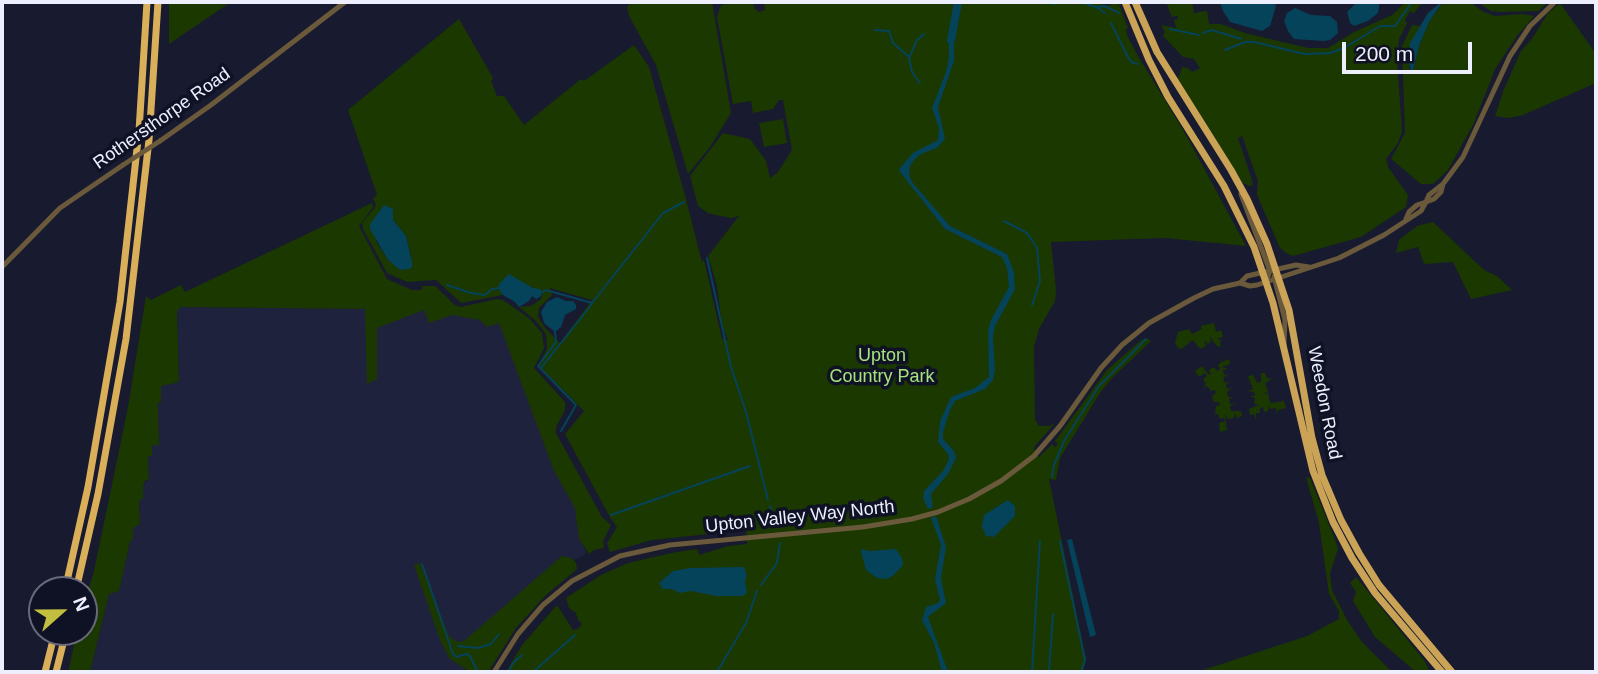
<!DOCTYPE html>
<html>
<head>
<meta charset="utf-8">
<style>
	body { margin:0 }
	#map { position:relative; width:1598px; height:674px; overflow:hidden; background:#181a2f; font-family:Arial,sans-serif }
	canvas { display:block }
	.frame { position:absolute; inset:0; border:4px solid #edeffe; pointer-events:none }
	.north { position:absolute; left:28px; top:576px; width:70px; height:70px; box-sizing:border-box; background:#0f1125; border:2px solid #686a7c; border-radius:50%; rotate:69deg; font-size:19px; font-weight:700; line-height:28px; text-align:center; color:#edeffe }
	.north::after { content:''; display:block; margin:auto; width:24px; height:32px; background:#c1be40; clip-path:polygon(50% 0,100% 100%,50% 72%,0 100%) }
	.scale { position:absolute; left:1342px; top:42px; width:130px; height:32px; box-sizing:border-box; border:4px solid #edeffe; border-top:0; padding-left:9px; font-size:21px; line-height:24px; white-space:nowrap; color:#edeffe; -webkit-text-stroke:5px #0f1125; paint-order:stroke }
</style>
</head>
<body>
<div id="map">
<canvas width="1598" height="674"></canvas>
<div class="frame"></div>
<div class="north">N</div>
<div class="scale">200 m</div>
</div>
<script>
const g = document.querySelector('canvas').getContext('2d');
g.lineJoin = 'round';
function fill(path, color) { g.fillStyle = color; g.fill(path, 'evenodd'); }
const poly = rows => new Path2D(rows.map(r => 'M' + r).join(''));
function strokePath(path, color, width, dash) { g.strokeStyle = color; g.lineWidth = width; g.lineCap = dash ? 'butt' : 'round'; g.setLineDash(dash || []); g.stroke(path); }
function label(font, color, halo, rows, align = 'center') {
  g.font = font + ' Arial,sans-serif'; g.lineWidth = 7; g.setLineDash([]); g.textBaseline = 'middle'; g.strokeStyle = halo; g.fillStyle = color; for (const [text, x, y, turn = 0] of rows) {
    g.save(); g.translate(x, y); g.rotate((+turn || 0) * Math.PI / 180); g.textAlign = isNaN(turn) ? turn : align; if (halo) g.strokeText(text, 0, 0); g.fillText(text, 0, 0); g.restore();
  }
}
fill(poly([
	[366,303,444,311,492,307,525,367,585,510,582,544,587,553,575,560,572,558,465,668,464,672,90,672,109,594,119,590,130,542,133,539,133,527,140,524,139,499,143,485,149,479,148,456,152,445,159,444,158,403,161,402,161,385,179,382,177,310,181,307,365,309]
]), '#1f223d');
fill(poly([
	[169,2,231,2,169,44],
	[631,2,712,2,731,113,710,147,688,174,656,65,629,16,627,7],
	[740,2,753,2,755,9,759,12,765,10,764,2,1094,2,1107,6,1118,2,1128,28,1126,29,1127,35,1138,56,1186,135,1246,246,1165,238,1051,242,1056,290,1055,301,1039,329,1034,347,1035,419,1039,426,1049,426,1055,423,1035,446,1034,449,1039,457,1052,444,1055,447,1058,444,1055,441,1107,370,1141,340,1147,338,1151,341,1112,378,1100,393,1060,458,1056,480,1049,479,1086,659,1083,672,506,672,522,645,557,605,573,630,578,629,582,624,578,620,576,613,569,608,566,598,601,575,628,563,671,553,697,549,699,555,728,546,747,544,746,528,738,531,652,540,610,552,607,543,617,527,611,519,565,434,584,411,540,367,539,364,547,349,546,334,536,321,519,307,531,306,541,299,543,292,518,281,514,277,505,280,499,290,503,295,461,303,436,280,407,282,387,273,363,229,362,223,376,206,373,198,377,195,348,110,459,19,493,78,491,81,497,96,504,96,524,125,581,79,584,81,634,45,649,67,686,199,698,247,702,262,704,260,722,339,728,340,722,325,717,286,708,256,739,216,731,218,720,216,708,213,698,206,690,176,723,133,750,139,766,161,770,178,778,172,792,150,783,100,779,100,773,109,753,113,751,101,733,104,717,17,721,5],
	[380,209,393,209,393,220,406,236,411,256,396,265,388,260,377,243,374,233,373,221,377,218],
	[550,288,592,300,560,343,545,328,538,317,539,308,552,295],
	[1166,2,1192,2,1194,13,1207,11,1209,24,1221,24,1245,33,1308,48,1328,48,1354,32,1392,15,1406,2,1423,2,1414,13,1410,11,1405,20,1407,23,1399,39,1397,60,1402,131,1398,143,1386,159,1388,167,1408,195,1406,207,1361,237,1293,256,1286,253,1280,248,1260,202,1257,194,1258,181,1242,136,1238,138,1252,180,1253,185,1250,186,1243,183,1178,79,1182,67,1188,68,1192,72,1200,68,1194,59,1183,57,1163,36,1165,32,1161,25,1176,28,1174,20,1178,19,1178,16,1172,17],
	[1441,2,1470,2,1482,11,1495,16,1523,14,1534,16,1517,36,1495,69,1474,123,1448,170,1433,184,1421,184,1391,159,1405,133,1402,46,1412,25,1420,26,1409,51,1409,68,1412,74,1419,46,1429,22,1442,4],
	[1477,2,1548,2,1538,11,1501,12,1491,11],
	[1560,3,1596,54,1596,83,1523,115,1509,118,1495,116,1504,89,1521,51,1532,39,1548,13],
	[783,119,787,143,764,147,759,123],
	[372,203,373,207,359,226,387,279,412,290,422,290,422,286,435,286,455,305,461,307,497,299,503,300,529,318,542,333,544,348,534,368,565,402,565,410,556,427,556,433,602,517,611,525,603,541,604,548,594,550,589,554,579,539,575,508,554,471,499,323,487,327,480,320,452,315,429,323,424,310,377,328,377,379,367,384,365,309,181,307,177,311,179,382,161,386,161,402,158,403,159,445,152,445,152,456,148,456,149,480,146,480,143,485,143,499,139,500,140,524,133,528,133,539,130,542,119,591,109,594,90,672,68,672,77,632,84,632,84,604,94,571,128,407,146,296,151,300,181,285,185,292],
	[1433,222,1484,270,1497,276,1512,290,1471,299,1453,262,1424,264,1418,247,1396,253,1399,240,1417,226],
	[1214,323,1216,332,1221,330,1223,337,1217,339,1223,341,1220,341,1221,347,1217,346,1210,337,1211,342,1208,344,1204,340,1206,346,1200,349,1193,340,1181,349,1178,348,1175,343,1178,332,1189,329,1192,334,1202,329,1201,326],
	[1220,357,1223,362,1229,359,1230,364,1222,367,1228,369,1223,370,1224,375,1229,374,1223,378,1225,383,1230,381,1226,385,1227,389,1232,388,1227,392,1228,397,1234,398,1229,399,1230,404,1236,403,1230,406,1231,411,1241,411,1242,416,1237,418,1235,413,1234,418,1228,419,1225,414,1227,430,1220,432,1219,423,1225,421,1224,418,1220,419,1218,414,1215,415,1216,406,1220,405,1219,402,1214,402,1212,396,1216,393,1215,390,1211,391,1207,386,1203,388,1206,384,1203,379,1207,376,1205,373,1199,377,1195,371,1202,366,1209,375,1211,373,1209,370,1214,367,1217,371,1220,369,1218,365,1222,362],
	[1261,373,1265,373,1267,378,1272,379,1265,383,1268,392,1261,395,1268,393,1270,403,1284,401,1286,408,1278,410,1277,415,1276,408,1270,409,1269,405,1268,411,1264,412,1263,407,1260,408,1260,413,1256,413,1256,420,1254,414,1250,415,1249,409,1259,405,1254,404,1255,398,1250,397,1255,395,1254,392,1248,391,1253,389,1248,376,1253,375,1257,383,1261,382],
	[1306,477,1310,478,1336,542,1338,549,1330,573,1332,590,1347,620,1362,642,1392,672,1197,672,1307,636,1339,619,1339,611,1329,594,1319,523],
	[562,556,572,558,576,563,577,569,545,596,516,628,488,672,470,672,450,659,440,640,414,565,420,563,449,636,458,642,464,641],
	[1356,577,1424,660,1430,672,1416,672,1375,637,1353,601,1356,592,1350,583]
]), '#1b3800');
fill(poly([
	[1220,2,1274,2,1276,6,1270,26,1262,31,1230,22,1223,11],
	[1357,2,1379,2,1379,7,1378,13,1368,21,1354,26,1350,23,1347,12],
	[1441,2,1442,3,1429,22,1419,46,1412,75,1408,59,1410,43,1428,13],
	[1295,8,1311,15,1330,16,1337,22,1338,33,1330,40,1324,41,1294,39,1288,31,1284,21,1287,13],
	[949,32,954,32,954,61,938,107,945,139,937,148,921,154,915,159,910,166,909,175,912,182,950,226,1007,254,1014,272,1015,289,995,326,993,337,995,370,993,380,985,389,955,401,950,410,943,432,943,439,954,451,956,458,948,474,931,494,933,507,928,509,923,498,924,491,943,471,949,459,948,454,938,442,940,421,951,397,975,388,989,377,988,331,991,320,1009,287,1007,268,1002,257,945,229,900,172,899,169,913,153,938,140,939,128,932,108,946,72,949,58],
	[384,205,393,209,393,220,406,236,412,262,412,267,409,269,400,270,388,260,370,229,370,224],
	[509,274,533,288,540,289,543,292,540,297,536,299,532,296,529,301,519,307,515,302,503,295,499,290,499,284],
	[557,297,566,301,573,301,576,305,576,309,565,315,561,327,555,332,544,323,541,312,547,302],
	[1008,500,1015,506,1015,516,994,537,986,536,982,527,984,515],
	[936,516,946,547,941,578,946,603,928,617,948,672,942,672,934,643,922,620,926,607,938,603,940,600,935,579,941,545,931,518],
	[1072,539,1096,635,1090,637,1067,540],
	[862,549,869,551,896,549,902,558,903,565,894,575,887,579,877,578,866,570,861,552],
	[744,567,747,576,745,581,747,593,742,596,716,596,691,591,680,593,672,589,663,589,659,583,673,571,690,568]
]), '#05435a');
strokePath(poly([
	[990,2,997,2],
	[1028,2,1038,2],
	[1044,2,1054,4,1059,2],
	[1065,2,1071,2],
	[1081,2,1096,7,1105,13],
	[1097,7,1105,6,1119,13],
	[1111,23,1129,59,1133,63,1138,64],
	[1170,29,1199,35],
	[875,30,889,31,893,43,909,57,912,72,920,83],
	[1203,33,1212,30,1241,39],
	[1225,50,1245,42,1254,42,1305,54,1330,53,1344,48,1380,26,1395,26,1412,2],
	[910,56,917,40,924,34],
	[1004,221,1027,233,1037,248,1040,281,1032,305],
	[707,258,731,367,746,412,768,500],
	[447,285,471,293,485,295,492,289,499,288],
	[543,292,546,290,592,303,663,213,684,202],
	[555,332,556,342,538,366,576,405,561,431],
	[541,368,592,304],
	[1052,477,1054,465,1064,441,1099,386,1146,339],
	[770,506,777,527],
	[611,515,750,466],
	[1060,541,1085,660,1081,672],
	[422,564,453,654,457,657,466,654,470,656,478,672],
	[761,585,777,563,780,543],
	[458,646,478,648,491,644,499,634],
	[508,672,513,663,522,655],
	[533,672,575,635],
	[717,672,746,623,757,591],
	[1032,672,1040,541],
	[1049,672,1053,614]
]), '#05435a', 2);
strokePath(poly([
	[951,40,958,2]
]), '#05435a', 8);
strokePath(poly([
	[160,141,211,105,345,2],
	[1241,194,1270,271,1266,282],
	[1406,219,1409,212,1417,205,1426,202,1429,195,1443,184],
	[2,267,60,208,123,165],
	[1277,270,1274,277,1285,320,1284,345],
	[1240,283,1250,286,1257,285,1339,258,1384,235,1421,211,1426,202,1434,199,1441,192,1443,184,1463,157,1510,56,1530,26,1555,2],
	[494,672,518,634,543,605,572,581,620,556,670,545,863,527,912,519,938,512,969,499,1001,481,1034,456,1060,426,1101,368,1122,345,1149,323,1194,298,1213,289,1240,283,1247,276,1296,265,1309,267]
]), '#6a593a', 5);
strokePath(poly([
	[1125,2,1149,60,1168,97,1224,186,1254,247,1273,303,1313,471,1333,522,1352,558,1375,593,1442,672],
	[1135,2,1157,52,1231,170,1247,199,1267,244,1289,310,1312,438,1322,475,1341,520,1359,553,1379,585,1452,672]
]), '#caa356', 7);
strokePath(poly([
	[65,590,88,487,120,302,139,131,147,2],
	[76,590,98,494,126,339,149,140,158,2],
	[45,672,55,632],
	[56,672,66,632]
]), '#daaf5a', 7);
strokePath(poly([
	[123,165,160,141]
]), '#6a593a', 5);
label('18px', '#edeffe', '#0f1125', [
	["Rothersthorpe Road",162,119,-35],
	["Weedon Road",1324,403,79],
	["Upton Valley Way North",800,517,-6]
]);
label('18px', '#a7e27e', '#0f1125', [
	["Upton",882,356],
	["Country Park",882,377]
]);
</script>
</body>
</html>
